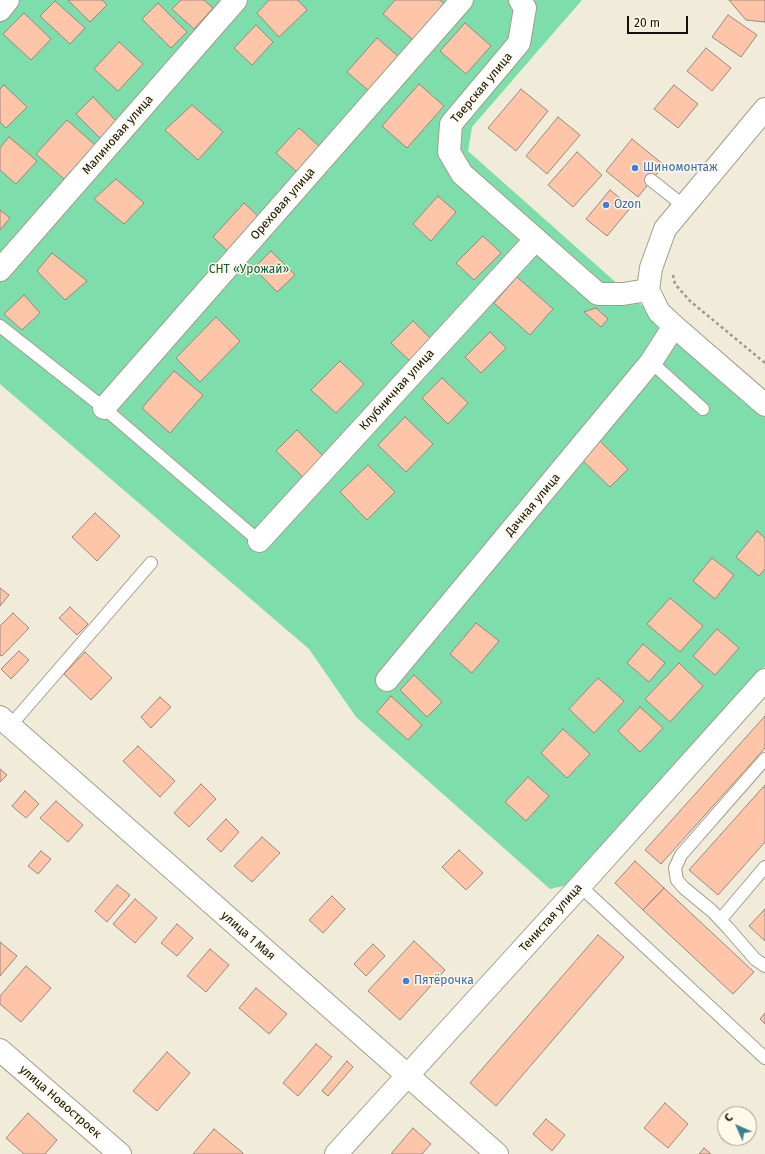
<!DOCTYPE html>
<html>
<head>
<meta charset="utf-8">
<style>
	body { margin:0 }
	#map { position:relative; width:765px; height:1154px; overflow:hidden; background:#f1ecda; font-family:"Fira Sans",sans-serif }
	canvas { display:block }
	.north { position:absolute; left:717px; top:1106px; width:40px; height:40px; box-sizing:border-box; background:#fff9e7; border:1px solid #a09c8f; border-radius:50%; rotate:315deg; font-size:11px; font-weight:700; line-height:16px; text-align:center; color:#12100a }
	.north::after { content:''; display:block; margin:auto; width:14px; height:18px; background:#3f8192; clip-path:polygon(50% 0,100% 100%,50% 72%,0 100%) }
	.scale { position:absolute; left:627px; top:16px; width:61px; height:18px; box-sizing:border-box; border:2px solid #12100a; border-top:0; padding-left:5px; font-size:12px; line-height:14px; white-space:nowrap; color:#12100a; -webkit-text-stroke:3px #fff9e7; paint-order:stroke }
</style>
</head>
<body>
<div id="map">
<canvas width="765" height="1154"></canvas>
<div class="north">С</div>
<div class="scale">20 m</div>
</div>
<script>
const g = document.querySelector('canvas').getContext('2d');
g.lineJoin = 'round';
function fill(path, color) { g.fillStyle = color; g.fill(path, 'evenodd'); }
const poly = rows => new Path2D(rows.map(r => 'M' + r).join(''));
function strokePath(path, color, width, dash) { g.strokeStyle = color; g.lineWidth = width; g.lineCap = dash ? 'butt' : 'round'; g.setLineDash(dash || []); g.stroke(path); }
function label(font, color, halo, rows, align = 'center') {
  g.font = font + ' "Fira Sans",sans-serif'; g.lineWidth = 3; g.setLineDash([]); g.textBaseline = 'middle'; g.strokeStyle = halo; g.fillStyle = color; for (const [text, x, y, turn = 0] of rows) {
    g.save(); g.translate(x, y); g.rotate((+turn || 0) * Math.PI / 180); g.textAlign = isNaN(turn) ? turn : align; if (halo) g.strokeText(text, 0, 0); g.fillText(text, 0, 0); g.restore();
  }
}
fill(poly([
	[0,0,582,0,472,127,468,151,765,415,765,666,572,884,550,889,356,717,309,649,0,384]
]), '#7edeab');
const building = poly([
	[68,0,102,0,107,5,90,22,68,0],
	[181,0,204,0,213,8,194,29,172,9,181,0],
	[269,0,298,0,307,10,279,37,257,13,269,0],
	[395,0,440,0,449,8,418,44,383,14,395,0],
	[729,0,765,0,765,22,746,20,729,0],
	[55,1,85,28,70,44,40,16,55,1],
	[158,3,187,32,171,48,142,19,158,3],
	[24,13,51,39,31,60,3,34,24,13],
	[728,15,757,35,741,57,712,37,728,15],
	[465,23,491,46,466,74,440,51,465,23],
	[256,25,273,42,252,65,234,48,256,25],
	[377,38,399,57,369,91,347,72,377,38],
	[119,42,143,64,118,91,94,69,119,42],
	[706,48,731,68,712,91,687,71,706,48],
	[419,84,444,106,407,148,382,126,419,84],
	[4,85,27,107,6,128,0,122,0,89,4,85],
	[674,85,698,104,678,128,654,109,674,85],
	[521,89,548,111,516,151,488,128,521,89],
	[93,97,117,122,100,138,76,114,93,97],
	[192,105,223,132,198,160,165,130,192,105],
	[558,117,580,135,547,174,526,156,558,117],
	[67,120,95,145,64,179,36,154,67,120],
	[299,128,320,147,297,172,276,153,299,128],
	[9,137,37,161,16,184,0,170,0,148,9,137],
	[632,139,664,165,638,197,606,171,632,139],
	[577,152,602,175,573,207,548,185,577,152],
	[116,179,144,203,124,224,94,199,116,179],
	[610,190,631,207,607,236,586,219,610,190],
	[438,196,456,212,431,241,413,224,438,196],
	[244,203,261,219,231,254,213,237,244,203],
	[0,210,10,218,0,230,0,210],
	[483,236,501,253,474,280,456,263,483,236],
	[271,251,295,275,277,292,254,268,271,251],
	[52,253,87,281,65,300,37,271,52,253],
	[517,277,553,309,530,335,494,303,517,277],
	[24,295,40,313,22,330,4,314,24,295],
	[596,308,608,319,601,327,584,312,596,308],
	[216,317,240,341,200,382,176,358,216,317],
	[413,321,431,339,410,361,391,343,413,321],
	[490,332,506,348,481,373,465,357,490,332],
	[340,361,364,384,336,413,311,390,340,361],
	[174,371,203,395,170,433,142,408,174,371],
	[442,378,468,403,448,424,422,398,442,378],
	[405,417,433,444,406,472,378,445,405,417],
	[297,430,326,459,306,480,276,451,297,430],
	[599,440,628,469,610,487,581,459,599,440],
	[368,465,395,492,367,520,340,492,368,465],
	[95,513,120,536,97,561,72,537,95,513],
	[757,531,765,538,765,569,759,576,736,557,757,531],
	[712,558,734,575,715,599,693,581,712,558],
	[0,588,9,595,0,606,0,588],
	[670,598,703,626,680,652,647,624,670,598],
	[70,607,88,624,77,635,59,618,70,607],
	[13,613,29,628,2,656,0,655,0,626,13,613],
	[476,623,499,641,472,673,450,654,476,623],
	[717,629,739,648,715,675,693,656,717,629],
	[643,644,665,663,649,682,627,663,643,644],
	[19,651,29,660,11,679,1,669,19,651],
	[85,652,112,678,91,700,64,674,85,652],
	[679,663,703,686,670,722,645,699,679,663],
	[414,675,442,702,427,717,400,690,414,675],
	[598,678,624,701,594,733,569,709,598,678],
	[391,696,422,725,408,740,377,712,391,696],
	[160,697,171,707,151,728,141,717,160,697],
	[640,707,663,728,640,752,618,731,640,707],
	[765,716,765,748,661,864,645,850,765,716],
	[563,729,590,754,567,778,541,753,563,729],
	[138,746,175,781,160,797,123,761,138,746],
	[0,769,7,775,0,782,0,769],
	[528,777,549,796,526,821,505,802,528,777],
	[201,784,216,799,189,827,174,813,201,784],
	[765,785,765,842,718,895,689,870,765,785],
	[25,791,39,804,26,818,12,806,25,791],
	[56,801,83,825,68,842,40,818,56,801],
	[226,819,239,832,221,852,207,839,226,819],
	[262,837,280,853,252,882,234,866,262,837],
	[459,850,483,873,466,890,442,867,459,850],
	[41,851,51,859,38,874,28,866,41,851],
	[635,861,664,888,643,910,615,883,635,861],
	[117,885,130,895,107,922,95,911,117,885],
	[664,888,754,972,733,994,643,910,664,888],
	[332,896,345,909,323,933,309,920,332,896],
	[135,899,157,918,135,943,113,924,135,899],
	[765,909,765,941,749,926,765,909],
	[177,924,193,938,177,956,161,943,177,924],
	[598,935,624,957,496,1106,470,1083,598,935],
	[414,941,445,970,400,1020,368,991,414,941],
	[0,942,17,956,0,976,0,942],
	[373,944,385,956,366,976,354,964,373,944],
	[210,949,229,965,206,992,187,976,210,949],
	[26,966,51,988,21,1022,0,1004,0,996,26,966],
	[256,988,287,1014,269,1034,239,1008,256,988],
	[765,1013,765,1024,760,1019,765,1013],
	[316,1044,332,1057,298,1096,283,1083,316,1044],
	[167,1052,190,1073,157,1111,133,1091,167,1052],
	[347,1061,353,1067,328,1096,322,1091,347,1061],
	[665,1103,688,1124,668,1148,644,1128,665,1103],
	[28,1113,57,1140,45,1154,24,1154,6,1138,28,1113],
	[546,1119,565,1135,552,1151,533,1134,546,1119],
	[413,1128,431,1144,422,1154,391,1154,413,1128],
	[214,1129,243,1153,243,1154,193,1154,214,1129],
	[704,1148,711,1154,699,1154,704,1148]
]);
fill(building, '#fec5a9');
strokePath(building, '#99877f', 1);
const service = poly([
	[651,180,684,206],
	[0,326,104,408,259,541],
	[651,362,703,409],
	[10,726,151,563],
	[765,759,681,855,675,868,677,880,684,888,712,911,728,928,755,959,765,966],
	[580,886,765,1058],
	[721,919,765,867]
]);
const minor = poly([
	[520,0,525,8,519,43,451,124,449,152,462,174,598,294,623,294,648,290],
	[0,10,8,0],
	[0,270,236,0],
	[104,408,462,0],
	[259,541,536,239],
	[387,680,651,362,674,326],
	[0,1050,120,1154]
]);
const tertiary = poly([
	[765,109,665,229,651,268,648,290,659,312,674,326,765,405],
	[0,717,497,1154],
	[336,1154,580,886,765,680]
]);
strokePath(service, '#a19d8c', 14);
strokePath(minor, '#a19d8c', 24);
strokePath(tertiary, '#a19d8c', 24);
strokePath(poly([
	[673,275,675,284,690,301,765,363]
]), '#9d998b', 2.5, [3, 3]);
strokePath(service, '#fff', 12);
strokePath(minor, '#fff', 22);
strokePath(tertiary, '#fff', 22);
for (const [x, y, r, color] of [
	[635,168,4,"#3f7fe0"],
	[606,205,4,"#3f7fe0"],
	[406,981,4,"#3f7fe0"]
]) { const dot = new Path2D(); dot.arc(x, y, r, 0, 2 * Math.PI); g.fillStyle = color; g.fill(dot); strokePath(dot, '#fff9e7', 1.5); }
label('12px', '#12100a', '#fff9e7', [
	["Тверская улица",482,88,-50],
	["Малиновая улица",118,135,-49],
	["Ореховая улица",283,204,-49],
	["Клубничная улица",397,390,-48],
	["Дачная улица",533,505,-50],
	["Тенистая улица",551,918,-48],
	["улица 1 Мая",248,936,41],
	["улица Новостроек",60,1102,41]
]);
label('12px', '#366cbe', '#fff9e7', [
	["Шиномонтаж",643,168],
	["Ozon",614,205],
	["Пятёрочка",414,981]
], 'left');
label('12px', '#065d3a', '#fff9e7', [
	["СНТ «Урожай»",249,270]
]);
</script>
</body>
</html>
